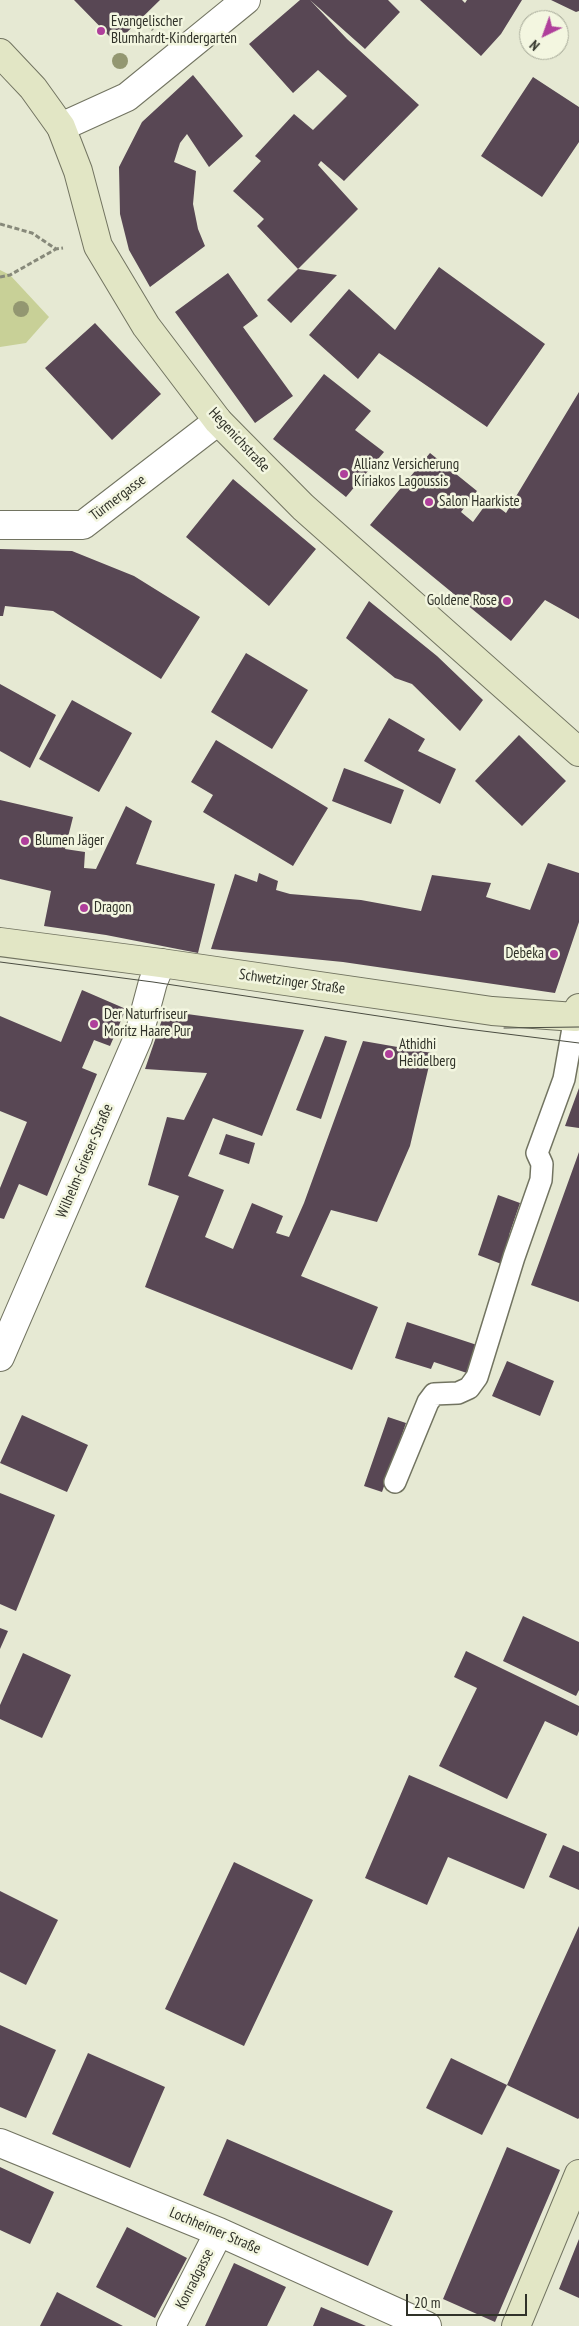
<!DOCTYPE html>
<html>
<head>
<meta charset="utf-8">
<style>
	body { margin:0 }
	#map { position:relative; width:579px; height:2326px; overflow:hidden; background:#e6e9d3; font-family:"PT Sans Narrow",sans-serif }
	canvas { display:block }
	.north { position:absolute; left:519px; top:10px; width:50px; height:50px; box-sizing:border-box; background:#f3f6e0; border:1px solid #a5a897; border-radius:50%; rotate:222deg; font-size:14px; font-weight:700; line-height:20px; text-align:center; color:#303229 }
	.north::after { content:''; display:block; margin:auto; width:18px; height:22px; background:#af3f9b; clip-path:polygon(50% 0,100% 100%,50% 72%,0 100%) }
	.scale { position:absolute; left:406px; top:2294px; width:121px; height:22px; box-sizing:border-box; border:2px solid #303229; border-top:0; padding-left:6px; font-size:15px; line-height:18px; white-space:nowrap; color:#303229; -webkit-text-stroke:4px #f3f6e0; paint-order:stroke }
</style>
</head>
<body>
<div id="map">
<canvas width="579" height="2326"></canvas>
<div class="north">N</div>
<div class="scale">20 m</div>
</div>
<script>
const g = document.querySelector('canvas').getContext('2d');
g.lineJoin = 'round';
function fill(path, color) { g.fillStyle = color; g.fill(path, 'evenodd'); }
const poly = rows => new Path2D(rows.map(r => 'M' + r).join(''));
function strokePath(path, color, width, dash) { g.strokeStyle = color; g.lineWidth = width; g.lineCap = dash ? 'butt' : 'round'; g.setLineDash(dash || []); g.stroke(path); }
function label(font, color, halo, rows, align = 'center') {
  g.font = font + ' "PT Sans Narrow",sans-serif'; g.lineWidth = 5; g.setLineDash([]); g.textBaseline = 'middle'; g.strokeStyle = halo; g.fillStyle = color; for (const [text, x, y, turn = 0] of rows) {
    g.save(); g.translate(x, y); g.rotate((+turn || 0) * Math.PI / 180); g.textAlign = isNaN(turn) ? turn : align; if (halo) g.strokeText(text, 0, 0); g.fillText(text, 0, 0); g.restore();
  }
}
fill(poly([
	[0,270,10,275,49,317,26,343,0,347]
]), '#c8d097');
fill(poly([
	[74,0,160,0,116,43],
	[300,0,310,0,347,39,419,105,344,181,321,161,318,165,358,209,298,269,337,275,291,323,267,300,298,269,257,226,264,219,233,191,261,161,255,156,294,114,313,130,347,96,318,70,293,93,249,44],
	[310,0,388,0,400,12,365,49],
	[420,0,462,0,465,3,467,0,522,0,501,34,481,56],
	[551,0,579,0,579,11,576,12],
	[193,75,243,136,209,167,187,134,180,143,174,162,196,171,193,204,198,229,205,246,150,287,129,250,120,214,119,167,142,122],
	[533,77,579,107,579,142,542,197,481,156],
	[439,267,545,344,487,427,379,353,358,379,309,335,349,289,395,330],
	[228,273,258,316,243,327,293,396,255,423,175,312],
	[95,323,161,394,112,440,45,368],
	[324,374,371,411,355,430,384,452,346,497,273,439],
	[579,392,579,619,545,600,511,641,370,525,430,453,477,491,461,512,473,522,489,500,506,513],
	[233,479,316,549,269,606,186,537],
	[0,549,72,551,134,576,200,617,161,679,53,611,5,606,3,616,0,616],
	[369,601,437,656,483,700,460,731,412,684,395,678,346,638],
	[246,653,308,690,272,749,211,712],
	[0,684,56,715,30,768,0,751],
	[72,700,132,733,99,792,39,759],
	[389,718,425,739,418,751,456,769,440,804,364,761],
	[519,735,566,781,522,826,475,781],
	[216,740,328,808,293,866,203,812,213,795,191,782],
	[344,768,404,790,391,824,332,801],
	[0,800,73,817,65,849,85,852,84,868,96,869,126,806,152,821,136,864,215,884,198,953,106,935,44,926,51,891,0,879],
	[548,863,579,873,579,922,555,993,343,962,211,949,235,874,257,882,259,873,278,881,276,890,290,894,361,900,421,911,432,875,491,883,486,897,530,910],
	[82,990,126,1009,110,1046,94,1040,82,1068,97,1074,47,1196,19,1184,4,1219,0,1218,0,1188,27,1122,0,1111,0,1016,61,1042],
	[165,1011,304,1030,262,1136,213,1118,188,1176,224,1190,205,1237,233,1249,252,1203,283,1216,276,1233,289,1237,304,1203,363,1041,432,1053,410,1146,377,1222,331,1210,301,1276,378,1307,352,1370,145,1287,179,1196,148,1185,167,1117,184,1120,207,1073,145,1069],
	[325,1036,347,1041,321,1119,296,1110],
	[579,1088,579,1128,565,1126],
	[226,1134,255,1143,249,1164,219,1154],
	[579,1152,579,1302,531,1285],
	[498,1195,520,1203,509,1235,514,1236,504,1265,478,1255],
	[407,1322,477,1345,467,1373,434,1362,431,1369,395,1358],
	[507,1361,554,1381,540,1416,492,1396],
	[22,1415,88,1445,67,1492,0,1463],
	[388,1417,406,1423,382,1492,364,1486],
	[0,1493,55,1515,16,1611,0,1604],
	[523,1616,579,1642,579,1690,576,1696,503,1661],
	[0,1628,8,1631,0,1649],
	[466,1651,579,1706,579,1731,577,1736,545,1721,507,1799,439,1766,477,1688,454,1677],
	[23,1653,71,1675,42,1738,0,1719,0,1705],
	[409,1775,547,1834,524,1889,448,1857,427,1905,365,1878],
	[563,1845,579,1852,579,1890,549,1877],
	[234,1862,313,1900,244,2046,165,2009],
	[0,1891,58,1920,26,1985,0,1972],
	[579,1926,579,2118,578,2119,507,2085],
	[0,2025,56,2050,26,2118,0,2107],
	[88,2053,165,2087,130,2168,52,2134],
	[451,2058,507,2085,482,2135,426,2108],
	[227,2139,393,2211,368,2266,203,2195],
	[507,2147,560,2170,495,2322,443,2299],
	[0,2167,54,2192,30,2244,0,2230],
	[127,2227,187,2258,155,2318,96,2287],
	[579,2239,579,2298,559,2289],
	[234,2263,286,2287,267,2326,205,2326],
	[57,2292,123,2326,40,2326],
	[321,2307,366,2326,313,2326]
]), '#584754');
const lane = poly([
	[395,1482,428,1402,434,1394,458,1393,469,1388,477,1377,514,1257,541,1180,542,1164,537,1153,564,1079,575,1017]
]);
const street = poly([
	[61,127,127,97,246,0],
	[0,525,83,525,218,421],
	[0,1357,138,1038,153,982,161,963],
	[0,2143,219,2232,427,2326],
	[171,2326,219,2232]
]);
const secondary = poly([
	[0,53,33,88,61,127,78,171,98,246,146,326,218,421,303,507,579,752],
	[0,942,161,963,492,1011,575,1017,579,1008],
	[516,2326,579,2174]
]);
strokePath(lane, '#727461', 24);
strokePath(street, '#727461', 30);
strokePath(secondary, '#727461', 30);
strokePath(poly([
	[141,19,153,30],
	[0,224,32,233,56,249,63,248],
	[0,277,10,275,56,249]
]), '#87897a', 3, [5, 2.5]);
strokePath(lane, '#fff', 21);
strokePath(street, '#fff', 28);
strokePath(secondary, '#e2e6c5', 28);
strokePath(poly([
	[0,962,153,982,451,1027,579,1043],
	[504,1028,579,1027]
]), '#4a4c41', 1);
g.fillStyle = '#939771';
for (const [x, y] of [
	[120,61],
	[21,309]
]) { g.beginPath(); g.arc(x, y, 8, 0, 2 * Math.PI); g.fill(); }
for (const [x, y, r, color] of [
	[101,31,5,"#af3f9b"],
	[344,474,5,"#af3f9b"],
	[429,502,5,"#af3f9b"],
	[507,601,5,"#af3f9b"],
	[25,841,5,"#af3f9b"],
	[84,908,5,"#af3f9b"],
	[554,954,5,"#af3f9b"],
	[94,1024,5,"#af3f9b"],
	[389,1054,5,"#af3f9b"]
]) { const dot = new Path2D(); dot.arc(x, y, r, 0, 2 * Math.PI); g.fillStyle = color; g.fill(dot); strokePath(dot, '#f3f6e0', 2); }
label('15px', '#303229', '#f3f6e0', [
	["Evangelischer",111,22],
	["Blumhardt-Kindergarten",111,39],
	["Allianz Versicherung",354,465],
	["Kiriakos Lagoussis",354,482],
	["Salon Haarkiste",439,502],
	["Goldene Rose",497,601,"right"],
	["Blumen Jäger",35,841],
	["Dragon",94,908],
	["Debeka",544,954,"right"],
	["Der Naturfriseur",104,1015],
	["Moritz Haare Pur",104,1032],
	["Athidhi",399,1045],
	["Heidelberg",399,1062]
], 'left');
label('15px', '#303229', '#f3f6e0', [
	["Hegenichstraße",239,440,47],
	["Türmergasse",118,498,-37],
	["Schwetzinger Straße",292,982,8],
	["Wilhelm-Grieser-Straße",85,1161,-67],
	["Lochheimer Straße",215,2231,23],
	["Konradgasse",195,2279,-63]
]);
</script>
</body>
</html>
